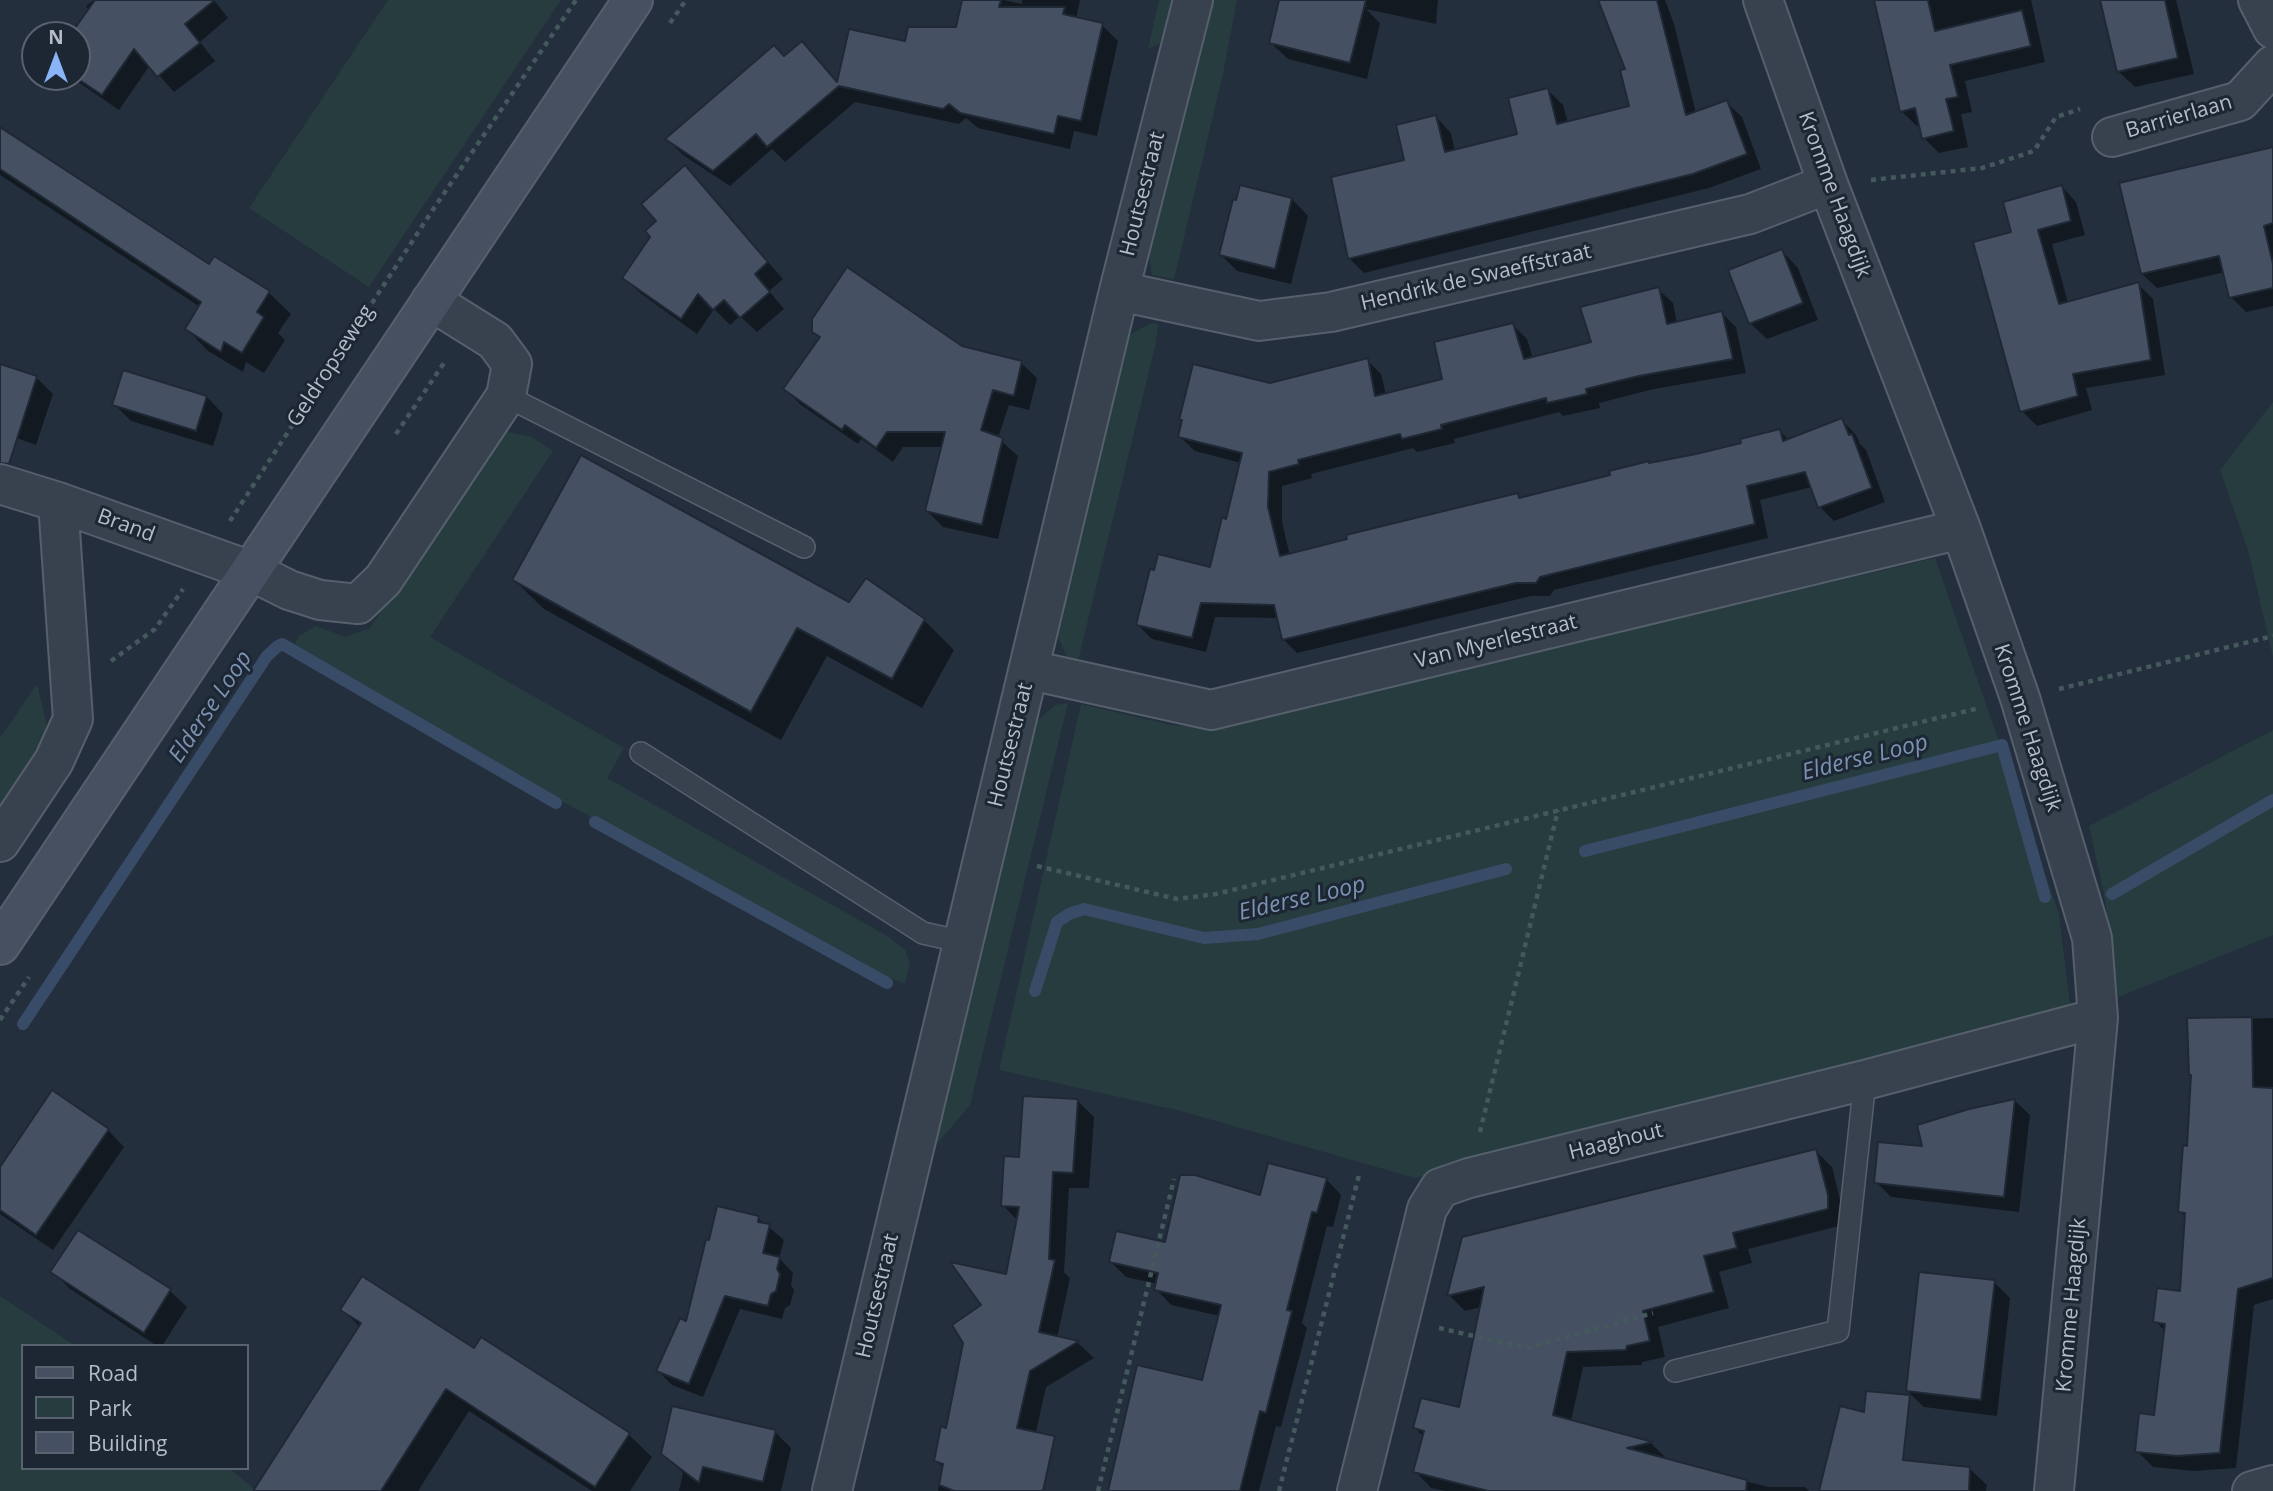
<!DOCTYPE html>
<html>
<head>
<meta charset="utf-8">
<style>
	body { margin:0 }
	#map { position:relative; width:2273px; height:1491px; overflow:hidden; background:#242f3e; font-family:"Open Sans",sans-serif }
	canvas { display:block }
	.legend { position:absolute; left:21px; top:1344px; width:228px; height:126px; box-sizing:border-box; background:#1d2633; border:2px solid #59626f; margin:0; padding:9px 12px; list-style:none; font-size:21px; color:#b4bcc9 }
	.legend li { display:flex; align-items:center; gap:14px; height:35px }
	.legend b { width:35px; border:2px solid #59626f }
	.north { position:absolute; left:21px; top:21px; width:70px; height:70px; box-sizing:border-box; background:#1d2633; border:2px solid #59626f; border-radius:50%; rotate:0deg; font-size:19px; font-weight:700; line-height:28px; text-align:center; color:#b4bcc9 }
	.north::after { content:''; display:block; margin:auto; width:24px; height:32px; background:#8ab4f8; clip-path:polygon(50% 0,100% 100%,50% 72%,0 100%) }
</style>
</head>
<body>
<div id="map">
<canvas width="2273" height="1491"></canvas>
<ul class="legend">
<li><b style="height:9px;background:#465061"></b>Road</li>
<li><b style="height:19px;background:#263c3f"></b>Park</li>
<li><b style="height:19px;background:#455162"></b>Building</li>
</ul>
<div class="north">N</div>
</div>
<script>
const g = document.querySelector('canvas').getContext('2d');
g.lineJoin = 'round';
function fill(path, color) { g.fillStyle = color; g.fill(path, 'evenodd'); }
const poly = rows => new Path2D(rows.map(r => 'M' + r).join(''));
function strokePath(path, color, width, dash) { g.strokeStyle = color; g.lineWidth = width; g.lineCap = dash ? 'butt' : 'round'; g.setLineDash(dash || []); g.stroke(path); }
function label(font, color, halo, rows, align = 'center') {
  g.font = font + ' "Open Sans",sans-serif'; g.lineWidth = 6; g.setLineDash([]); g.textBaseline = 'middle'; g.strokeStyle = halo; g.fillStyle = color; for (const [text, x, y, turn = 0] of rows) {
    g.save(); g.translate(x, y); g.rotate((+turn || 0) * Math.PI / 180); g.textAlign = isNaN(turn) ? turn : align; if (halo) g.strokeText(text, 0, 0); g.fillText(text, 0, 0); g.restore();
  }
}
fill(poly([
	[388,0,561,0,369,287,249,208],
	[1159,0,1172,0,1161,43,1148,49],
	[1213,0,1237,0,1223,74,1174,279,1152,275,1149,254],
	[1151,323,1158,324,1156,343,1077,665,1071,665,1058,637,1061,612,1129,335],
	[2273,402,2273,657,2248,550,2220,470],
	[508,432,532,437,553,451,430,637,624,748,607,778,889,937,905,950,910,963,905,984,872,970,290,653,299,636,316,626,345,637,370,628,490,445],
	[1935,558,2059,914,2070,1005,1415,1178,1181,1111,999,1070,1081,704,1171,725,1211,728],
	[37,684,49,734,0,810,0,738],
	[1068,703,970,1105,937,1144,935,1139,1035,723,1055,705],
	[2273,730,2273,935,2118,997,2104,894,2089,826],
	[0,1296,76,1346,23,1346,23,1468,229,1468,257,1491,0,1491]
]), '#263c3f');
fill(poly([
	[94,0,214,0,228,18,200,42,215,61,174,92,150,65,119,110,71,77,77,77,77,35,73,35,89,11,86,6],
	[964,0,1004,0,1022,4,1022,0,1080,0,1076,19,1102,25,1118,41,1097,136,1074,131,1070,149,978,128,966,118,959,124,855,102,785,162,772,149,730,186,683,155,667,139,785,58,802,43,838,83,906,43,958,28],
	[1281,0,1337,0,1368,7,1361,0,1438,0,1436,24,1366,9,1380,23,1367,79,1288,59,1271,43],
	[1600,0,1665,0,1674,24,1696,113,1726,102,1742,117,1761,169,1709,188,1364,273,1349,258,1436,117,1451,133,1455,151,1519,135,1548,90,1563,105,1568,123,1631,107,1627,70],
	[1875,0,2031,0,2045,62,1965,81,1972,112,1961,114,1968,147,1939,153,1924,138,1921,125,1917,126,1901,111],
	[2102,0,2176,0,2194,74,2135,87,2118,71],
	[0,129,210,266,269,293,291,314,278,333,285,340,264,373,246,362,243,372,208,351,187,329,200,307,0,175],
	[2273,149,2273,306,2246,312,2231,297,2225,272,2157,288,2142,274],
	[685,167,783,279,769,291,784,309,757,332,740,316,730,325,714,309,697,334,640,293,625,278,652,237],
	[2062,187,2076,202,2085,235,2052,244,2068,303,2138,284,2153,299,2165,375,2086,388,2092,410,2037,426,2022,411,2013,233],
	[1292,199,1308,216,1291,284,1237,271,1221,255],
	[1782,251,1798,268,1818,320,1767,339,1750,323],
	[1658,289,1673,303,1677,324,1722,313,1736,327,1746,373,1654,389,1599,403,1600,408,1563,416,1559,412,1454,439,1455,443,1417,452,1413,448,1311,474,1312,478,1282,486,1282,522,1290,556,1517,495,1522,499,1650,465,1743,444,1780,431,1789,440,1842,420,1856,435,1860,444,1866,450,1885,502,1834,521,1820,507,1812,487,1760,500,1768,538,1554,590,1550,596,1531,596,1297,653,1283,639,1279,618,1215,617,1206,652,1152,639,1138,625,1211,569,1227,521,1241,463,1195,451,1180,437,1184,422,1181,419,1270,384,1367,360,1381,374,1386,395,1444,381,1513,325,1527,339,1533,359,1593,343],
	[813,331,962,348,1021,363,1037,378,1029,410,1009,405,998,438,1018,456,998,539,943,527,927,511,943,447,903,447,893,462,861,439,858,444,801,405,785,389,821,339],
	[0,366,36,377,53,394,36,445,0,432],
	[207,397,223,414,213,446,131,421,114,404],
	[514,580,924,620,954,650,922,708,827,656,781,740,544,609],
	[2273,1018,2273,1299,2254,1305,2236,1468,2194,1471,2153,1467,2137,1451,2156,1417,2166,1332,2155,1321,2182,1293,2187,1218,2180,1212,2189,1148,2193,1077,2189,1020],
	[1077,1100,1094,1117,1089,1188,1069,1188,1064,1272,1070,1278,1057,1338,1078,1343,1094,1358,1046,1387,1027,1472,1020,1491,938,1491,943,1468,936,1460,947,1430,984,1306,1007,1276,1018,1221,1003,1205,1021,1158],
	[2015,1101,2030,1115,2019,1212,1891,1197,1876,1182,1924,1148,1970,1111],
	[108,1130,124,1147,53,1250,0,1214,0,1170],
	[1816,1151,1832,1167,1843,1212,1843,1225,1748,1249,1752,1263,1719,1272,1729,1308,1658,1327,1665,1357,1642,1362,1642,1365,1583,1367,1571,1421,1652,1444,1666,1458,1662,1459,1768,1487,1805,1487,1809,1491,1445,1491,1431,1488,1415,1471,1424,1437,1415,1428,1460,1409,1482,1307,1465,1311,1449,1295],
	[1326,1179,1341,1195,1333,1227,1327,1226,1302,1323,1307,1328,1281,1427,1276,1426,1259,1491,1111,1491,1203,1382,1220,1316,1171,1305,1156,1289,1157,1284,1126,1277,1111,1262,1167,1244,1261,1198],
	[758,1218,784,1240,779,1258,793,1273,791,1285,794,1290,790,1305,785,1308,782,1319,740,1309,703,1397,672,1385,658,1371],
	[78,1232,170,1291,187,1307,162,1346,157,1346,69,1288,53,1272],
	[1994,1282,2010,1298,1997,1416,1924,1407,1907,1391],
	[342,1309,475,1351,629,1435,652,1457,630,1491,592,1491,469,1411,418,1491,256,1491,360,1327],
	[775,1432,791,1448,781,1491,679,1491,683,1473,663,1454],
	[1899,1462,1970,1469,1987,1485,1986,1491,1895,1491]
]), '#0007');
strokePath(poly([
	[595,822,887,983],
	[1585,851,2002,745,2045,897],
	[2112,894,2273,800],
	[1035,991,1057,922,1069,914,1084,909,1204,938,1258,934,1506,869],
	[23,1024,267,656,278,646,282,644,556,803]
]), '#394c67', 12);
const building = poly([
	[95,0,215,0,185,24,200,43,157,77,134,49,102,95,75,77,77,35,70,35,95,0],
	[962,0,1001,0,999,7,1065,7,1063,14,1103,23,1081,121,1058,116,1054,134,960,113,949,104,943,109,839,86,767,147,756,134,713,171,665,139,774,45,784,56,802,41,837,82,849,29,905,41,908,27,956,27,962,0],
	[1279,0,1366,0,1350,63,1269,43,1279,0],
	[1598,0,1657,0,1686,115,1727,100,1747,154,1693,174,1348,259,1331,177,1404,160,1396,125,1436,115,1445,152,1517,134,1508,98,1548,88,1557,124,1629,106,1620,70,1625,69,1598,0],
	[1874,0,1928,0,1935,31,2022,10,2031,46,1950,65,1958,97,1946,99,1954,131,1922,139,1915,108,1900,112,1874,0],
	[2100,0,2165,0,2178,58,2117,72,2100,0],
	[0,127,209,264,214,256,270,291,257,312,264,317,242,353,224,342,221,352,185,329,201,302,0,169,0,127],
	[2273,147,2273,223,2264,226,2273,264,2273,288,2229,298,2219,256,2141,274,2119,183,2273,147],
	[685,165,768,262,755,274,770,292,740,318,724,300,713,310,698,294,681,319,622,278,650,237,645,231,656,221,641,204,685,165],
	[1240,185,1292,198,1275,269,1219,255,1233,199,1236,200,1240,185],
	[2062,185,2071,221,2038,230,2059,304,2139,282,2151,360,2073,374,2078,396,2020,412,1973,242,2011,232,2003,202,2062,185],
	[1782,249,1803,303,1749,324,1728,270,1782,249],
	[847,267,962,346,1022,361,1014,396,993,390,981,430,1003,438,982,525,925,511,945,432,887,432,876,448,845,425,842,430,783,389,820,337,812,332,812,319,847,267],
	[1659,287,1667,324,1722,311,1733,359,1639,376,1586,389,1587,394,1547,403,1546,398,1441,425,1442,429,1402,439,1400,434,1298,460,1299,464,1269,472,1268,507,1280,556,1347,539,1346,535,1366,530,1518,493,1519,498,1610,475,1609,471,1649,461,1649,463,1696,454,1741,443,1740,439,1780,429,1783,441,1842,418,1849,435,1852,434,1872,488,1818,508,1805,472,1747,486,1755,524,1540,577,1536,583,1516,583,1282,640,1274,605,1201,603,1192,638,1136,625,1150,569,1154,570,1158,554,1210,567,1222,517,1226,519,1242,453,1178,437,1182,420,1179,420,1193,364,1270,383,1368,358,1375,396,1442,379,1434,342,1513,323,1524,359,1556,351,1591,342,1580,307,1659,287],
	[0,364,37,376,9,464,0,463,0,364],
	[123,370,207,396,196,431,112,405,123,370],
	[581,455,849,602,866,578,925,619,892,679,797,628,751,712,512,580,581,455],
	[2252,1017,2253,1087,2273,1088,2273,1278,2238,1289,2220,1453,2177,1456,2135,1452,2139,1413,2154,1415,2165,1324,2153,1322,2157,1288,2180,1291,2185,1213,2178,1212,2183,1145,2187,1146,2191,1075,2189,1075,2187,1018,2252,1017],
	[52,1090,109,1129,36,1235,0,1210,0,1167,52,1090],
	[1023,1096,1078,1099,1073,1173,1053,1172,1049,1259,1055,1260,1039,1332,1079,1341,1030,1371,1017,1428,1055,1436,1043,1491,954,1491,939,1485,943,1464,934,1461,941,1426,946,1428,963,1343,952,1325,981,1305,950,1262,1006,1274,1019,1207,1001,1206,1004,1156,1019,1157,1023,1096],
	[2015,1099,2004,1197,1874,1183,1878,1142,1922,1146,1917,1125,1969,1109,2015,1099],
	[1816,1149,1828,1195,1828,1209,1733,1233,1737,1248,1704,1256,1714,1292,1643,1311,1650,1341,1627,1346,1626,1350,1567,1352,1553,1415,1653,1442,1627,1448,1747,1480,1746,1491,1488,1491,1413,1472,1424,1431,1413,1428,1421,1398,1459,1407,1484,1287,1447,1296,1462,1237,1816,1149],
	[1268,1163,1327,1178,1317,1213,1312,1212,1287,1310,1292,1311,1271,1393,1266,1413,1260,1411,1240,1491,1108,1491,1137,1365,1202,1380,1221,1305,1154,1290,1158,1273,1109,1262,1116,1231,1165,1242,1180,1175,1195,1175,1260,1195,1268,1163],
	[717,1206,759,1216,758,1222,770,1224,763,1253,780,1257,777,1269,780,1274,776,1291,771,1294,768,1306,725,1296,689,1384,656,1371,680,1318,686,1321,706,1239,709,1240,717,1206],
	[78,1230,171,1289,144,1333,50,1272,78,1230],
	[1919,1272,1995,1280,1981,1400,1906,1391,1919,1272],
	[362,1276,474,1348,481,1337,630,1433,595,1487,446,1389,381,1491,253,1491,361,1323,340,1310,362,1276],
	[1866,1391,1910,1395,1903,1460,1970,1467,1969,1491,1819,1491,1840,1406,1864,1412,1866,1391],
	[672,1406,776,1430,763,1482,703,1467,699,1483,661,1454,672,1406]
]);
fill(building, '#455162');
strokePath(building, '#1f2835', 2);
const service = poly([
	[506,396,804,547],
	[641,753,923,933,963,942],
	[1675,1371,1838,1331,1865,1080]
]);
const minor = poly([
	[1763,0,1828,184,1961,529,2020,698,2092,938,2098,1018,2054,1491],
	[2258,0,2273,29],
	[2112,137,2240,101,2273,65],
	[1119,291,1259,321,1331,312,1750,214,1828,184],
	[0,484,58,502,251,571,289,590,320,600,358,604,383,580,506,396,512,364,495,341,431,301],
	[1030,670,1211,710,1961,529],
	[0,842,54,761,73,719,58,502],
	[832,1491,1119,291,1193,0],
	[1357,1491,1427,1209,1440,1188,1469,1178,1865,1080,2098,1018],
	[2252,1491,2273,1485]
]);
const secondary = poly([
	[0,945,633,0]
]);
strokePath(service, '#565f6c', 24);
strokePath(minor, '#565f6c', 42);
strokePath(secondary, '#565f6c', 42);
strokePath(poly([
	[670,23,686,0],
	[1871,180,1982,168,2034,151,2056,117,2080,109],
	[396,434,446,360],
	[230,521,432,211,576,0],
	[111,661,155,629,183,589],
	[2059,689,2273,636],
	[1037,866,1177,899,1216,894,1979,708],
	[0,1020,29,977],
	[1480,1132,1558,810],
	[1439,1328,1526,1348,1653,1313],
	[1098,1491,1174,1179],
	[1279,1491,1360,1171]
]), '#44595c', 4.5, [5, 5]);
strokePath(service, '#38414e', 21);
strokePath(minor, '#38414e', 38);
strokePath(secondary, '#465061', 38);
label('21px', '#b4bcc9', '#1d2633', [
	["Barrierlaan",2179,117,-16],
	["Houtsestraat",1143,194,-76],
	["Kromme Haagdijk",1834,195,70],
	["Hendrik de Swaeffstraat",1476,278,-13],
	["Geldropseweg",331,366,-57],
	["Brand",126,526,20],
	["Van Myerlestraat",1496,642,-14],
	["Kromme Haagdijk",2027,728,72],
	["Houtsestraat",1011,745,-76],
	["Haaghout",1616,1142,-14],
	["Houtsestraat",878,1296,-77],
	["Kromme Haagdijk",2072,1305,-85]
]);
label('italic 23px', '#7c92b1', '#1d2633', [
	["Elderse Loop",211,707,-56],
	["Elderse Loop",1865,758,-14],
	["Elderse Loop",1302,899,-13]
]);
</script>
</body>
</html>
